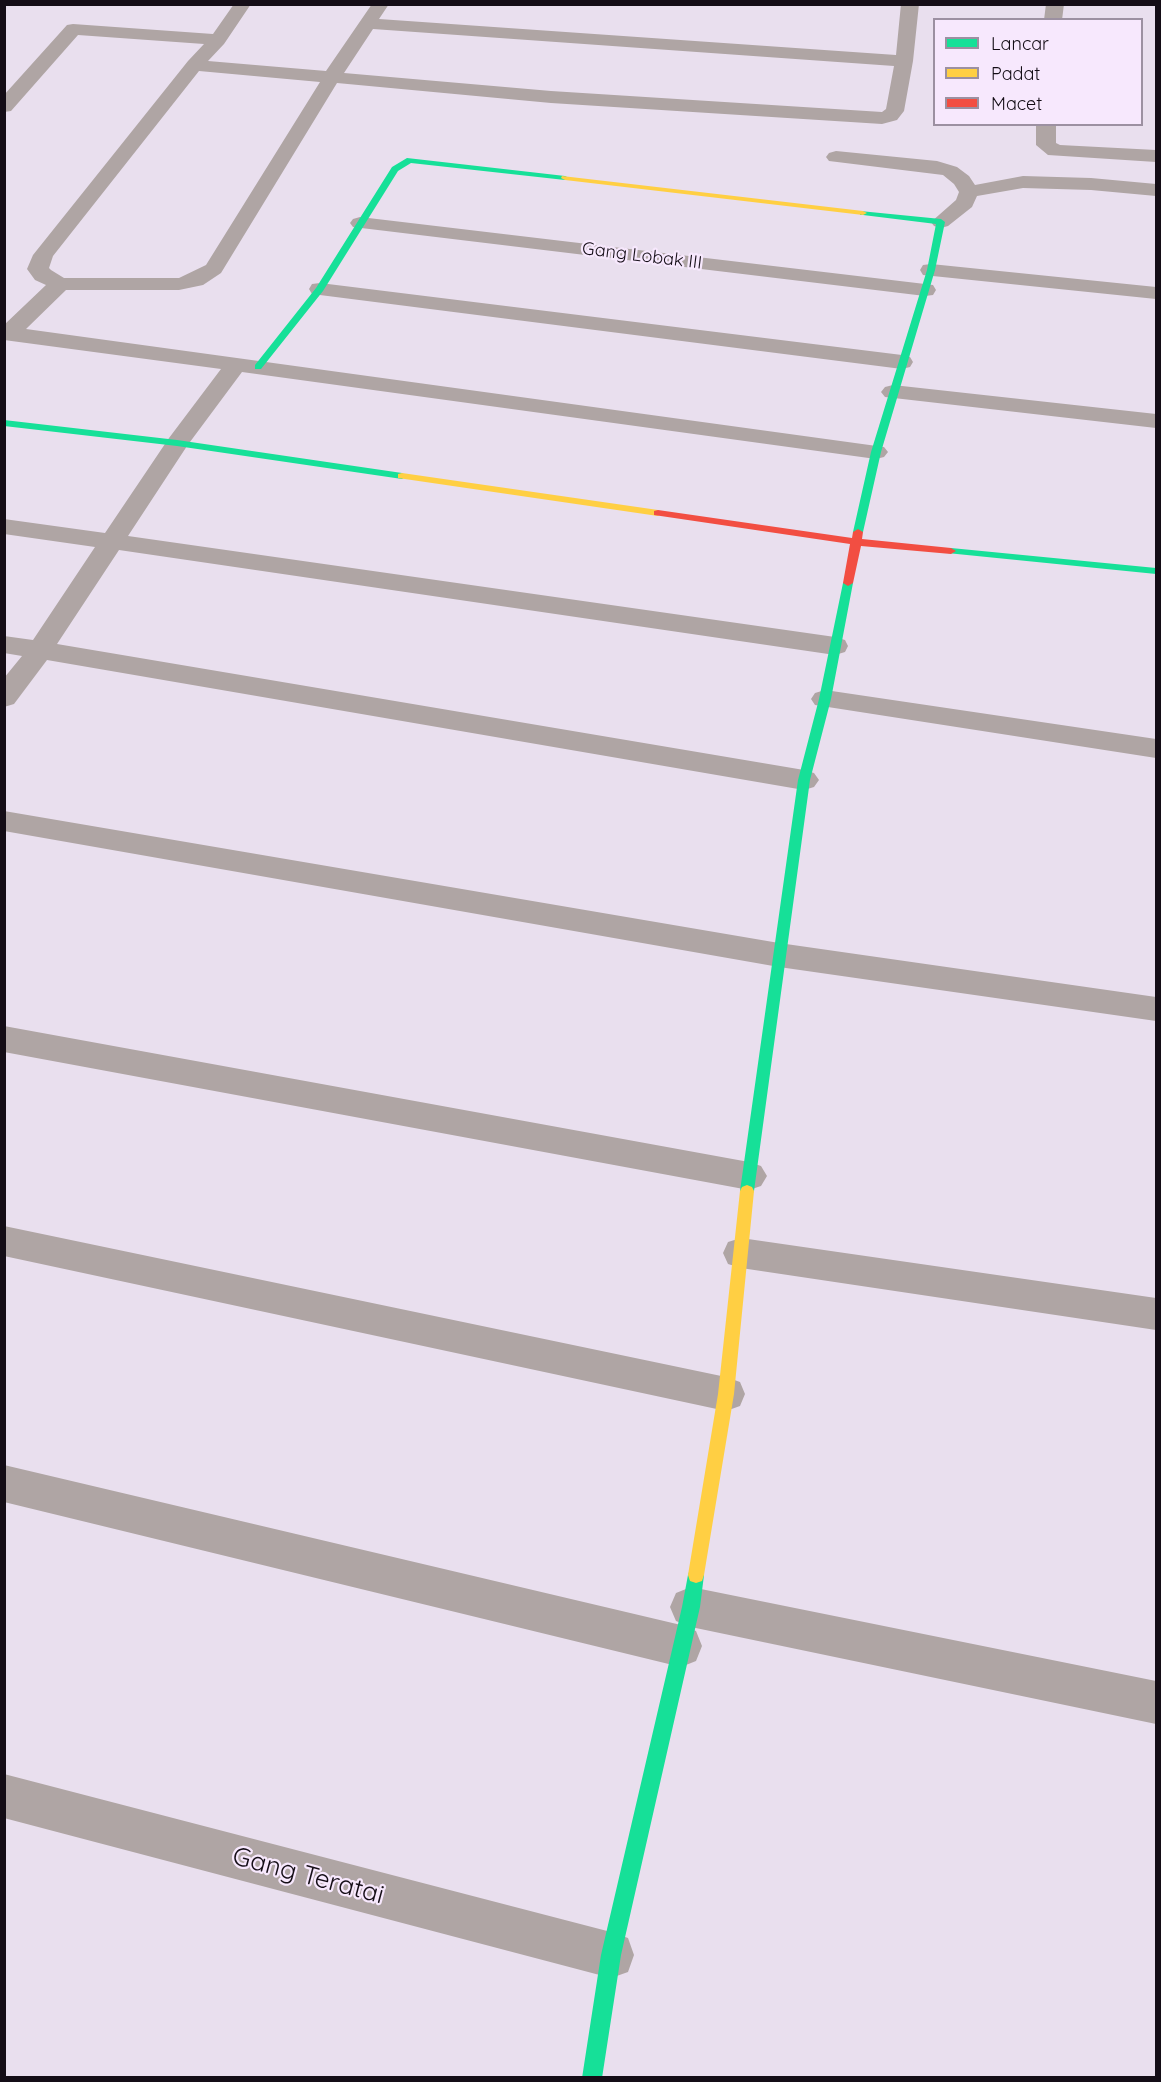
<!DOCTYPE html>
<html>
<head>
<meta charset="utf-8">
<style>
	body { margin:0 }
	#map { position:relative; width:1161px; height:2082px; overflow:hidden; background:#e9dfee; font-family:Quicksand,sans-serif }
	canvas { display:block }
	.frame { position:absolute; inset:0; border:6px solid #140d16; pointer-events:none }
	.legend { position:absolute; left:933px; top:18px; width:210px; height:108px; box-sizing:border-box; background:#f7e8fd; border:2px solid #9c90a1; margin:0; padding:8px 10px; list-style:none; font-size:18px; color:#140d16 }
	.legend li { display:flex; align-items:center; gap:12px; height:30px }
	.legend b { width:30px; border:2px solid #9c90a1 }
</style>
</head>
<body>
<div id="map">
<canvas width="1161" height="2082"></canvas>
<div class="frame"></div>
<ul class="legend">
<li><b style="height:8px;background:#16e098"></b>Lancar</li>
<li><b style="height:8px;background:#ffcf43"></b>Padat</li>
<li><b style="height:8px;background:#f24e42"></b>Macet</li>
</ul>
</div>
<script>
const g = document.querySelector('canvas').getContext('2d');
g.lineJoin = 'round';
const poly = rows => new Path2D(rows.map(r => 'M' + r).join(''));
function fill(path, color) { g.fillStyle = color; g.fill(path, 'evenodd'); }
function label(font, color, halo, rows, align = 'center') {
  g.font = font + ' Quicksand,sans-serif'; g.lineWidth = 4.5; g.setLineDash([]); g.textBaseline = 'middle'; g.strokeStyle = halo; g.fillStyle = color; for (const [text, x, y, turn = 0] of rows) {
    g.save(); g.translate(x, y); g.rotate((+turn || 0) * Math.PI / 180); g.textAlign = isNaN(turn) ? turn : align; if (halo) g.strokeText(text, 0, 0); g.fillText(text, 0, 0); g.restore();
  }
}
fill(poly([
	[234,4,251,4,224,44,208,61,326,71,372,4,389,4,379,19,896,55,901,4,919,4,913,61,904,111,897,120,882,124,551,103,337,83,221,273,203,285,179,290,66,290,26,329,884,447,888,452,884,457,876,459,242,372,187,446,128,536,835,637,845,640,848,646,845,652,835,655,119,550,57,644,804,770,814,773,819,780,814,787,804,790,47,660,14,704,4,707,4,678,22,656,4,653,4,636,33,640,95,547,4,534,4,519,105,533,169,438,221,369,4,340,4,325,46,285,35,280,27,269,33,255,188,61,204,44,78,35,11,111,4,112,4,95,67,25,73,24,213,34,234,4],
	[373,29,894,66,886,109,882,112,551,91,344,73,373,29],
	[199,71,320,82,206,265,179,278,64,278,51,270,49,268,53,256,199,71],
	[1046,4,1064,4,1062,20,1044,20,1046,4],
	[1036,124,1056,124,1056,143,1060,145,1156,150,1156,162,1048,155,1036,145,1036,124],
	[836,151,937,161,957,167,969,176,975,185,1023,176,1091,178,1156,184,1156,196,1091,190,1023,188,977,196,972,207,948,226,941,228,934,226,931,222,956,200,959,192,954,184,943,175,829,161,826,157,829,153,836,151],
	[360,217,925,284,933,285,936,290,933,295,925,296,353,227,350,223,353,219,360,217],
	[931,264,1156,287,1156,299,923,275,920,270,923,265,931,264],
	[320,283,902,355,910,357,913,362,910,367,902,369,312,294,309,289,312,284,320,283],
	[893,385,1156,414,1156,428,885,397,881,392,885,387,893,385],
	[825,690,1156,739,1156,758,815,705,811,699,815,693,825,690],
	[4,811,779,943,1156,997,1156,1021,779,967,4,831,4,811],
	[4,1026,749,1162,761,1166,767,1176,761,1186,749,1190,4,1052,4,1026],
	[4,1226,726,1377,740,1382,745,1394,740,1406,726,1411,4,1256,4,1226],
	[741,1238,1156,1298,1156,1330,741,1268,728,1264,723,1253,728,1242,741,1238],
	[4,1465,681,1625,696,1631,702,1646,696,1661,681,1667,4,1502,4,1465],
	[691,1587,1156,1681,1156,1724,691,1627,676,1621,670,1607,676,1593,691,1587],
	[4,1774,611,1932,628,1938,634,1955,628,1972,611,1978,4,1818,4,1774]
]), '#afa5a4');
fill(poly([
	[407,158,565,176,569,178,565,180,411,163,398,171,323,291,261,369,255,369,255,365,316,288,392,167,407,158],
	[860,211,941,219,945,222,935,270,881,452,863,532,858,535,853,532,871,452,927,270,936,224,863,215,860,215,860,211],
	[4,420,177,440,402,473,407,476,402,479,177,446,4,426,4,420],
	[951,548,1156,568,1156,574,947,553,947,549,951,548],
	[848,580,853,583,831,699,810,780,754,1191,752,1195,747,1197,742,1195,740,1191,798,780,819,699,843,583,848,580],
	[696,1567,702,1569,704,1575,700,1607,621,1955,602,2078,582,2078,601,1955,682,1607,688,1575,690,1569,696,1567]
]), '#16e098');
fill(poly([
	[562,176,863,211,867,213,863,215,565,180,561,178,562,176],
	[402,473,658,510,663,513,658,516,398,478,398,474,402,473],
	[747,1185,752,1187,754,1191,734,1394,704,1575,702,1581,696,1583,690,1581,688,1575,718,1394,740,1191,742,1187,747,1185]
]), '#ffcf43');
fill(poly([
	[658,510,852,538,853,532,858,529,863,532,862,539,951,548,956,551,951,554,861,546,853,583,848,586,843,583,850,544,654,515,654,511,658,510]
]), '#f24e42');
label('18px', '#140d16', '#f7e8fd', [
	["Gang Lobak III",642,256,7]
]);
label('26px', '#140d16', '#f7e8fd', [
	["Gang Teratai",308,1876,15]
]);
</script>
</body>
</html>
